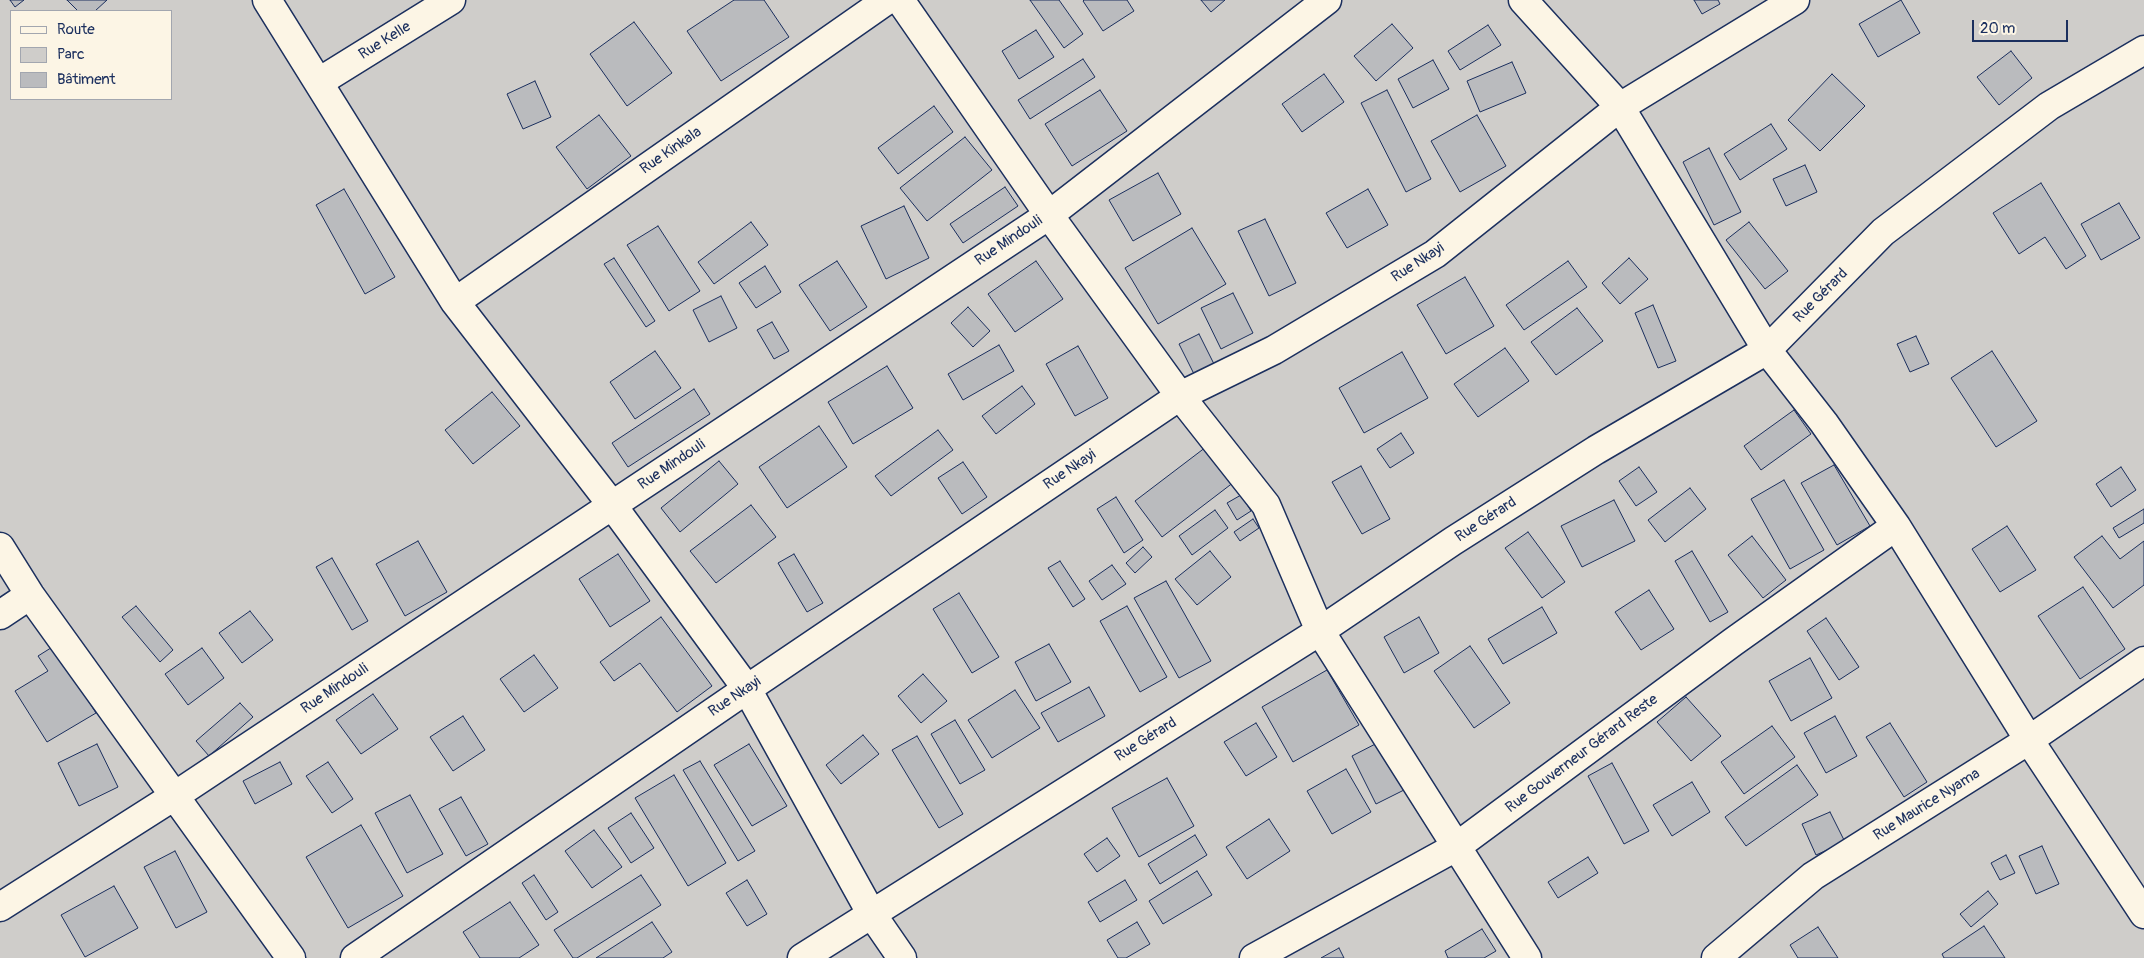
<!DOCTYPE html>
<html>
<head>
<meta charset="utf-8">
<style>
	body { margin:0 }
	#map { position:relative; width:2144px; height:958px; overflow:hidden; background:#eee9dd; font-family:Pangolin,sans-serif }
	canvas { display:block }
	.legend { position:absolute; left:10px; top:10px; width:162px; height:90px; box-sizing:border-box; background:#fcf5e5; border:1px solid #a2a6af; margin:0; padding:6px 9px; list-style:none; font-size:15px; color:#1b2f5e }
	.legend li { display:flex; align-items:center; gap:10px; height:25px }
	.legend b { width:25px; border:1px solid #a2a6af }
	.scale { position:absolute; left:1972px; top:20px; width:96px; height:22px; box-sizing:border-box; border:2px solid #1b2f5e; border-top:0; padding-left:6px; font-size:15px; line-height:18px; white-space:nowrap; color:#1b2f5e; -webkit-text-stroke:4px #fcf5e5; paint-order:stroke }
</style>
</head>
<body>
<div id="map">
<canvas width="2144" height="958"></canvas>
<ul class="legend">
<li><b style="height:6px;background:#fcf5e5"></b>Route</li>
<li><b style="height:14px;background:#cfcdca"></b>Parc</li>
<li><b style="height:14px;background:#babbbe"></b>Bâtiment</li>
</ul>
<div class="scale">20 m</div>
</div>
<script>
const g = document.querySelector('canvas').getContext('2d');
g.lineJoin = 'round';
function fill(path, color) { g.fillStyle = color; g.fill(path, 'evenodd'); }
const poly = rows => new Path2D(rows.map(r => 'M' + r).join(''));
function strokePath(path, color, width, dash) { g.strokeStyle = color; g.lineWidth = width; g.lineCap = dash ? 'butt' : 'round'; g.setLineDash(dash || []); g.stroke(path); }
function label(font, color, halo, rows, align = 'center') {
  g.font = font + ' Pangolin,sans-serif'; g.lineWidth = 5; g.setLineDash([]); g.textBaseline = 'middle'; g.strokeStyle = halo; g.fillStyle = color; for (const [text, x, y, turn = 0] of rows) {
    g.save(); g.translate(x, y); g.rotate((+turn || 0) * Math.PI / 180); g.textAlign = isNaN(turn) ? turn : align; if (halo) g.strokeText(text, 0, 0); g.fillText(text, 0, 0); g.restore();
  }
}
fill(poly([
	[0,0,2144,0,2144,958,0,958],
	[11,11,171,11,171,99,11,99]
]), '#cfcdca');
const building = poly([
	[10,0,24,0,15,7,10,0],
	[67,0,107,0,95,11,78,11,67,0],
	[734,0,764,0,789,37,721,81,687,31,734,0],
	[1030,0,1059,0,1083,34,1064,48,1030,0],
	[1084,0,1127,0,1134,11,1103,31,1083,1,1084,0],
	[1201,0,1225,0,1211,12,1201,0],
	[1694,0,1718,0,1720,4,1702,14,1694,0],
	[1901,0,1920,33,1878,57,1859,24,1901,0],
	[634,22,672,73,627,106,590,54,634,22],
	[1392,24,1413,48,1376,81,1354,56,1392,24],
	[1488,25,1501,45,1460,70,1448,51,1488,25],
	[1036,30,1054,57,1019,79,1002,51,1036,30],
	[2011,51,2032,78,1999,105,1977,77,2011,51],
	[1083,59,1095,77,1030,119,1018,100,1083,59],
	[1433,60,1449,89,1413,108,1398,79,1433,60],
	[1512,62,1526,93,1480,112,1467,81,1512,62],
	[1324,74,1344,102,1302,132,1282,104,1324,74],
	[1832,74,1865,106,1820,151,1788,120,1832,74],
	[535,81,551,117,523,129,507,94,535,81],
	[1100,90,1127,131,1072,166,1045,124,1100,90],
	[1387,90,1431,179,1406,192,1361,103,1387,90],
	[934,106,953,132,898,174,878,148,934,106],
	[599,115,631,156,587,189,556,147,599,115],
	[1477,115,1506,166,1460,192,1431,141,1477,115],
	[1771,124,1787,149,1740,180,1724,154,1771,124],
	[965,137,992,170,927,221,900,188,965,137],
	[1709,148,1741,212,1714,225,1683,162,1709,148],
	[1805,165,1817,192,1786,206,1773,179,1805,165],
	[1158,173,1181,214,1133,241,1109,200,1158,173],
	[2041,183,2086,256,2066,269,2045,237,2019,254,1993,213,2041,183],
	[1005,187,1018,206,963,243,950,224,1005,187],
	[344,189,395,277,365,294,316,205,344,189],
	[1368,189,1388,225,1347,248,1326,213,1368,189],
	[2119,203,2140,238,2101,260,2081,224,2119,203],
	[904,206,929,258,886,279,861,226,904,206],
	[1265,219,1296,283,1269,296,1238,231,1265,219],
	[751,222,768,245,714,284,698,262,751,222],
	[1749,222,1788,271,1765,289,1726,240,1749,222],
	[658,226,700,291,669,311,627,245,658,226],
	[1192,228,1226,284,1158,324,1125,268,1192,228],
	[614,258,655,321,646,327,604,264,614,258],
	[1629,258,1648,279,1620,304,1602,283,1629,258],
	[837,261,867,307,830,331,799,285,837,261],
	[1036,261,1063,299,1015,332,988,294,1036,261],
	[1568,261,1587,287,1524,330,1506,305,1568,261],
	[765,266,781,292,756,308,739,283,765,266],
	[1465,277,1494,326,1446,354,1417,305,1465,277],
	[1233,293,1253,333,1221,349,1201,308,1233,293],
	[721,296,737,328,709,342,693,310,721,296],
	[1653,305,1676,361,1658,368,1635,313,1653,305],
	[968,307,990,331,973,347,951,323,968,307],
	[1577,308,1603,341,1556,375,1531,342,1577,308],
	[772,322,789,351,774,359,757,330,772,322],
	[1199,334,1215,366,1195,376,1179,344,1199,334],
	[1916,336,1929,364,1910,372,1897,344,1916,336],
	[999,345,1014,371,963,400,948,374,999,345],
	[1078,346,1108,398,1075,416,1046,364,1078,346],
	[1505,348,1529,381,1478,417,1454,384,1505,348],
	[655,351,681,388,635,419,610,382,655,351],
	[1992,351,2037,421,1996,447,1951,378,1992,351],
	[1402,352,1428,398,1364,433,1339,388,1402,352],
	[887,366,913,408,853,444,828,402,887,366],
	[1022,386,1035,404,996,434,982,416,1022,386],
	[694,389,710,414,628,467,612,443,694,389],
	[492,392,520,426,473,464,445,430,492,392],
	[1794,410,1811,434,1761,470,1744,446,1794,410],
	[819,426,847,467,787,508,759,467,819,426],
	[938,430,953,450,891,496,875,476,938,430],
	[1401,433,1414,453,1390,468,1377,449,1401,433],
	[1206,447,1234,482,1162,537,1135,501,1206,447],
	[719,461,738,484,680,532,661,508,719,461],
	[963,462,987,497,962,514,938,478,963,462],
	[1834,465,1870,526,1837,545,1801,483,1834,465],
	[1361,466,1390,519,1362,534,1332,482,1361,466],
	[1639,467,1657,492,1636,506,1619,481,1639,467],
	[2121,467,2136,490,2111,507,2096,484,2121,467],
	[1784,480,1824,550,1790,569,1751,499,1784,480],
	[1690,488,1706,509,1665,542,1648,520,1690,488],
	[1241,495,1251,511,1237,520,1227,503,1241,495],
	[1116,497,1143,540,1124,553,1097,509,1116,497],
	[1614,500,1635,541,1582,567,1561,526,1614,500],
	[751,505,776,537,716,583,690,551,751,505],
	[2144,509,2144,523,2119,538,2113,528,2144,509],
	[1215,510,1228,528,1192,555,1179,536,1215,510],
	[1253,519,1259,528,1240,541,1234,532,1253,519],
	[2007,526,2036,570,2000,592,1972,549,2007,526],
	[1528,532,1565,582,1542,598,1505,548,1528,532],
	[1752,536,1786,580,1763,598,1728,555,1752,536],
	[2102,536,2120,559,2144,541,2144,585,2113,608,2074,557,2102,536],
	[418,541,447,592,405,616,376,564,418,541],
	[1143,547,1152,557,1135,573,1126,563,1143,547],
	[1210,551,1231,577,1197,605,1175,579,1210,551],
	[1692,551,1728,612,1710,622,1675,561,1692,551],
	[618,554,650,601,610,627,579,579,618,554],
	[794,554,823,603,807,612,778,563,794,554],
	[332,558,368,621,352,630,316,567,332,558],
	[1060,561,1085,599,1073,607,1048,568,1060,561],
	[1112,565,1126,584,1102,600,1089,581,1112,565],
	[1166,581,1211,661,1179,678,1134,598,1166,581],
	[2083,587,2125,649,2080,679,2038,616,2083,587],
	[1649,590,1674,629,1641,650,1615,612,1649,590],
	[959,593,999,657,972,673,933,609,959,593],
	[136,606,173,650,160,662,122,617,136,606],
	[1127,606,1167,677,1140,692,1100,621,1127,606],
	[1542,607,1557,633,1503,664,1488,639,1542,607],
	[250,611,273,640,242,663,219,633,250,611],
	[661,617,712,686,677,712,640,663,614,681,600,662,661,617],
	[1419,617,1439,653,1404,673,1384,637,1419,617],
	[1826,618,1859,667,1839,680,1807,631,1826,618],
	[1049,644,1071,682,1036,701,1015,662,1049,644],
	[54,646,96,713,47,742,15,691,48,671,38,656,54,646],
	[1470,646,1510,703,1474,728,1434,671,1470,646],
	[202,648,224,678,188,705,165,674,202,648],
	[534,655,558,688,524,712,500,679,534,655],
	[1810,658,1832,698,1791,721,1769,681,1810,658],
	[1327,670,1359,725,1293,762,1262,707,1327,670],
	[923,674,947,701,921,723,898,696,923,674],
	[1089,687,1105,716,1058,742,1041,713,1089,687],
	[1015,690,1040,728,992,758,968,720,1015,690],
	[373,694,398,729,361,754,336,720,373,694],
	[1686,697,1721,736,1691,761,1657,722,1686,697],
	[240,703,253,717,209,756,196,741,240,703],
	[463,716,485,750,453,771,430,737,463,716],
	[1835,716,1857,756,1826,773,1804,733,1835,716],
	[955,720,985,770,960,784,931,734,955,720],
	[1256,723,1277,757,1246,776,1224,742,1256,723],
	[1890,723,1927,782,1904,797,1866,737,1890,723],
	[1772,726,1795,757,1744,794,1721,762,1772,726],
	[863,735,879,754,841,784,826,765,863,735],
	[917,736,963,814,939,828,892,750,917,736],
	[1387,738,1412,786,1376,804,1352,756,1387,738],
	[97,744,118,787,79,806,58,763,97,744],
	[749,744,787,806,752,826,714,765,749,744],
	[700,761,755,851,738,861,683,770,700,761],
	[280,762,292,784,255,804,243,781,280,762],
	[328,762,353,799,332,813,306,776,328,762],
	[1612,763,1649,831,1624,844,1588,776,1612,763],
	[1797,765,1818,795,1746,846,1725,817,1797,765],
	[1346,769,1371,812,1332,834,1307,791,1346,769],
	[674,775,726,863,688,886,635,798,674,775],
	[1167,778,1194,826,1139,857,1112,808,1167,778],
	[1692,782,1710,812,1672,836,1653,805,1692,782],
	[410,795,443,854,407,873,375,813,410,795],
	[461,797,488,844,466,856,439,809,461,797],
	[1830,812,1845,842,1816,855,1802,824,1830,812],
	[631,813,654,848,631,863,608,828,631,813],
	[1269,819,1290,851,1247,879,1226,847,1269,819],
	[361,825,403,896,348,928,306,857,361,825],
	[594,830,622,867,592,888,565,851,594,830],
	[1195,835,1207,855,1160,884,1148,864,1195,835],
	[1107,838,1120,856,1097,872,1084,854,1107,838],
	[2042,846,2059,884,2036,894,2019,856,2042,846],
	[175,851,207,912,176,928,144,867,175,851],
	[2006,855,2015,873,2000,880,1991,863,2006,855],
	[1588,857,1598,873,1558,898,1548,882,1588,857],
	[1197,871,1212,895,1163,924,1149,901,1197,871],
	[534,875,558,912,546,920,522,883,534,875],
	[641,875,661,905,577,958,573,958,554,930,641,875],
	[747,880,767,914,747,926,726,893,747,880],
	[1125,880,1137,900,1100,922,1088,902,1125,880],
	[114,886,138,928,85,957,61,915,114,886],
	[1988,891,1998,904,1971,927,1960,914,1988,891],
	[510,902,539,945,519,958,480,958,463,932,510,902],
	[652,922,672,952,663,958,596,958,652,922],
	[1137,922,1150,944,1126,958,1118,958,1107,940,1137,922],
	[1984,926,2005,958,1944,958,1942,954,1984,926],
	[1818,927,1838,958,1798,958,1790,945,1818,927],
	[1482,929,1496,951,1484,958,1448,958,1445,951,1482,929],
	[1339,948,1344,958,1321,958,1339,948]
]);
fill(building, '#babbbe');
strokePath(building, '#1b2f5e', 1);
const minor = poly([
	[267,0,455,302,612,505,747,689,871,913,902,958],
	[900,0,1049,215,1180,396,1266,505,1320,631,1527,958],
	[1523,0,1620,107,1767,350,1824,423,1896,526,2029,740,2144,914],
	[319,82,451,0],
	[455,302,887,0],
	[0,547,30,595,291,958],
	[0,615,30,595],
	[0,907,176,795,1049,215,1327,0],
	[355,958,747,689,1180,396,1274,350,1435,254,1620,107,1795,0],
	[802,958,1320,631,1453,541,1596,450,1767,350,1883,232,2049,106,2144,50],
	[1254,958,1456,847,1733,642,1896,526],
	[1716,958,1813,876,2029,740,2144,661]
]);
strokePath(minor, '#1b2f5e', 31);
strokePath(minor, '#fcf5e5', 28);
label('15px', '#1b2f5e', '#fcf5e5', [
	["Rue Kelle",385,41,-32],
	["Rue Kinkala",671,151,-35],
	["Rue Mindouli",1009,241,-34],
	["Rue Nkayi",1418,263,-33],
	["Rue Gérard",1821,296,-45],
	["Rue Mindouli",672,465,-34],
	["Rue Nkayi",1070,470,-34],
	["Rue Gérard",1486,520,-33],
	["Rue Mindouli",335,689,-34],
	["Rue Nkayi",735,697,-34],
	["Rue Gérard",1146,740,-32],
	["Rue Gouverneur Gérard Reste",1582,754,-37],
	["Rue Maurice Nyama",1927,805,-32]
]);
</script>
</body>
</html>
